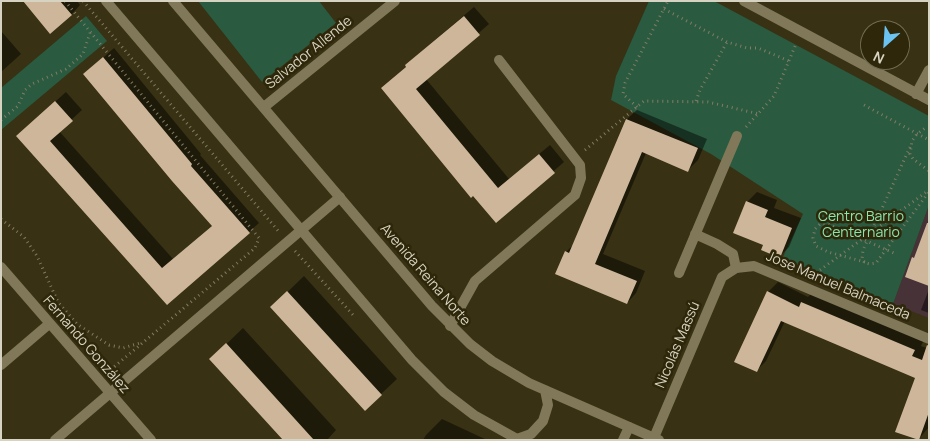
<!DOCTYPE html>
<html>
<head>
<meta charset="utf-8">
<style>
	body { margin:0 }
	#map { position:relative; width:930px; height:441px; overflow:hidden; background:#383113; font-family:Manrope,sans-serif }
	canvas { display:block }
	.frame { position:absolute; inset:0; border:2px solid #d7d3c2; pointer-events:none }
	.north { position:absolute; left:860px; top:20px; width:50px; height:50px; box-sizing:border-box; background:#2e2709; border:1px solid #726c53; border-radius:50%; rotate:206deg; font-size:14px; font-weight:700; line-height:20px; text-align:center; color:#d7d3c2 }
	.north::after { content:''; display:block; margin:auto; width:18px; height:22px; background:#6ac3f1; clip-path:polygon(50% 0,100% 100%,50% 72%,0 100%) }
</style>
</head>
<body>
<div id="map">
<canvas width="930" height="441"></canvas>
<div class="frame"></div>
<div class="north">N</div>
</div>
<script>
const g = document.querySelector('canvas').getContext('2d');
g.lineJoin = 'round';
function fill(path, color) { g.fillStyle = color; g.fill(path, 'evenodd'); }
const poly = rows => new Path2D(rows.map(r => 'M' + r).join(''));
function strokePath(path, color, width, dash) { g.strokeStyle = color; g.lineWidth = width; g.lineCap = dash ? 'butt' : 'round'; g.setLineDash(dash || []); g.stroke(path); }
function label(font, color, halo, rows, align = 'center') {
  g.font = font + ' Manrope,sans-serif'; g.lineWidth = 5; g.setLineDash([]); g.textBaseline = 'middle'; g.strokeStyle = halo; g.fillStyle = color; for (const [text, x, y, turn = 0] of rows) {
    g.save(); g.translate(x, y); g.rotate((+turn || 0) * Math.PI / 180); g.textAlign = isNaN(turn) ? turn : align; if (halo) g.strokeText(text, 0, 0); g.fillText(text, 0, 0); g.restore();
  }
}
fill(poly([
	[929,205,929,318,893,304]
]), '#473237');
fill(poly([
	[198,1,319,1,336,23,262,82],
	[649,1,714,1,929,116,929,205,893,304,782,259,803,214,711,154,611,100,616,76],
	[86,16,107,41,1,130,1,88]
]), '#2a5a3f');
fill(poly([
	[24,1,77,1,80,5,71,15],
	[474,7,489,24,426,79,509,179,550,145,564,162,496,221,382,88,407,66,416,56],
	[1,31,21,54,1,72],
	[114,48,201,154,200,155,259,223,167,304,28,126,66,92,82,110,59,131,173,259,213,225,85,74],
	[637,110,707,139,698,160,688,170,646,153,603,254,645,271,636,293,627,303,566,252,574,244,627,119],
	[757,192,777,200,774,208,801,218,789,247,780,256,765,244,747,202],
	[304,276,397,379,365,409,272,307],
	[778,282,808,297,812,293,924,340,921,346,929,349,929,427,918,440,917,377,785,321,766,361,756,371,768,292],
	[929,289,929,313,921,310],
	[243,328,336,430,327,440,285,440,211,359],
	[442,419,487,440,423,440,426,435]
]), '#0007');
fill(poly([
	[23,1,60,1,72,15,50,34],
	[464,16,480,35,416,89,498,188,539,154,555,173,496,223,473,196,471,198,381,88,406,67,405,65],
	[103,57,192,164,191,166,250,233,167,305,16,136,55,101,73,121,50,141,162,268,212,226,172,181,83,74],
	[626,119,698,148,688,172,642,152,595,264,637,281,627,304,555,274,565,251,569,253],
	[746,201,768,210,765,217,792,228,780,258,761,250,763,245,733,233],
	[927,223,929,223,929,286,905,277,912,257,914,258],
	[287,291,382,395,365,411,270,307],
	[767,291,799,307,801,302,915,350,912,356,922,360,927,345,929,346,929,412,919,440,895,432,915,378,781,321,757,372,734,362],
	[226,343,314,440,283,440,209,359]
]), '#cdb69a');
strokePath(poly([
	[65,1,259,238,255,248,108,372],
	[83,1,280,233],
	[664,9,727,42,747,48,758,48,789,61],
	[696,101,700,90,727,42],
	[864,105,929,140],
	[637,107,623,94,625,83,668,1],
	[1,120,18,106,25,90,32,84,66,69,83,54,90,33],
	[746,127,774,96,796,44],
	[929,128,925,128,917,134,912,141,910,154,913,159,929,171],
	[910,147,863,250,862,259,865,263,870,264,876,263,929,192],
	[585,150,644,101,708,102,759,114],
	[1,219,24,237,37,256,58,302,77,324,109,345,123,348,140,343],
	[295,251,355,317],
	[865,262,828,252,816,246,813,238,815,229,820,224,828,224,896,254],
	[812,276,929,190]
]), '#827d65', 3, [1, 4]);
strokePath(poly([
	[695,234,717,244,733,254,736,268],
	[679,273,737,136],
	[450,326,475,281,575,195,581,178,580,165,499,60]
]), '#807859', 10);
strokePath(poly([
	[744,1,929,100],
	[916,94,929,70],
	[264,107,395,1],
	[1,267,151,440],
	[1,365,49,324],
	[55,440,340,197],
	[623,440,629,427],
	[653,440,722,277,736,268,754,266,929,339]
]), '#807859', 10);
strokePath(poly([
	[106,1,412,360,444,392,474,415,519,440],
	[173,1,432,306,470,344,492,361,529,383,659,440],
	[517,439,531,434,543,421,548,405,545,390]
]), '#807859', 10);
label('14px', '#d7d3c2', '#2e2709', [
	["Salvador Allende",309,53,-39],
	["Avenida Reina Norte",425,275,49],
	["Jose Manuel Balmaceda",838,286,23],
	["Fernando González",86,345,49],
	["Nicolás Massú",678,345,-67]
]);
label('14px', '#88e5ae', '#2e2709', [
	["Centro Barrio",861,217],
	["Centernario",861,233]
]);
</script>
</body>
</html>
